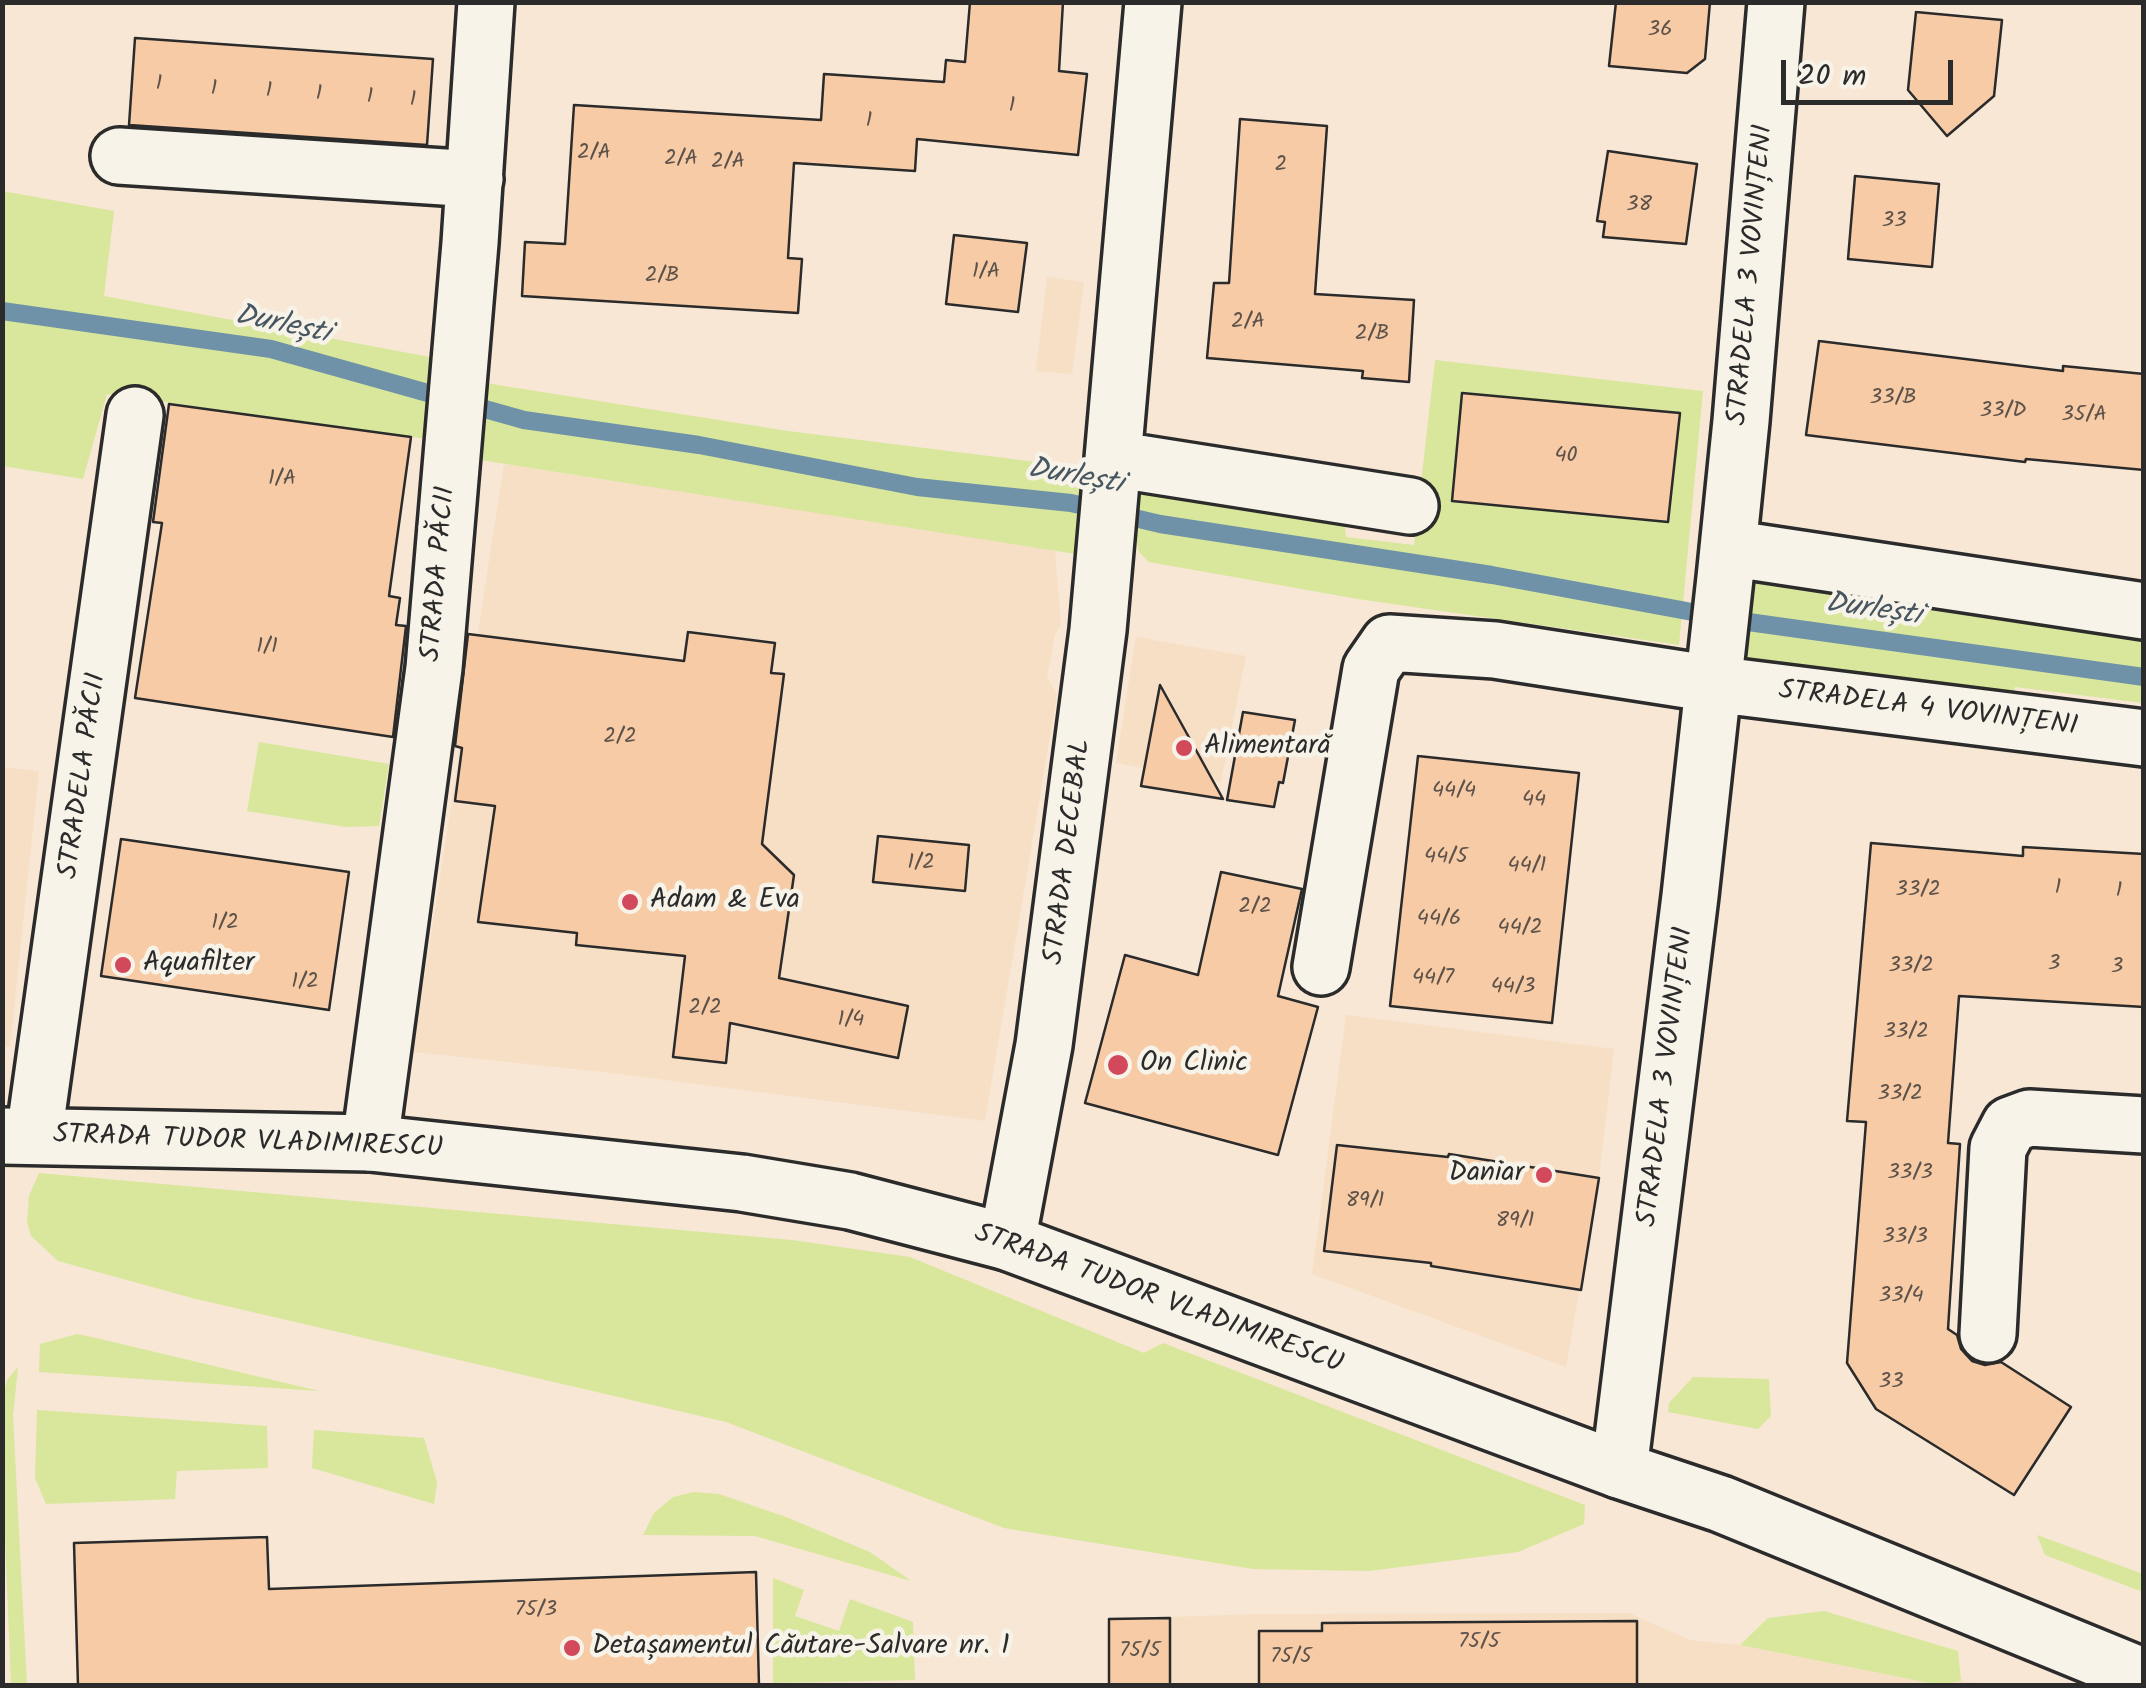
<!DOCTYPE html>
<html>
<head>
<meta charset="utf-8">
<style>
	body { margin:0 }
	#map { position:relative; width:2146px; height:1688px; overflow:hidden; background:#f7e7d4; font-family:Kalam,sans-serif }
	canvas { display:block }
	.frame { position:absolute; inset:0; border:5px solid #2b2b2b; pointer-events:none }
	.scale { position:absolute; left:1781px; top:60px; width:172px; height:45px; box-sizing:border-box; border:5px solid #2b2b2b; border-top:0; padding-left:12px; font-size:30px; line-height:35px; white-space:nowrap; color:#2b2b2b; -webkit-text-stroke:8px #f7f3e8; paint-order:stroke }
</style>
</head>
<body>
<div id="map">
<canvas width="2146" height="1688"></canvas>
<div class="frame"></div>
<div class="scale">20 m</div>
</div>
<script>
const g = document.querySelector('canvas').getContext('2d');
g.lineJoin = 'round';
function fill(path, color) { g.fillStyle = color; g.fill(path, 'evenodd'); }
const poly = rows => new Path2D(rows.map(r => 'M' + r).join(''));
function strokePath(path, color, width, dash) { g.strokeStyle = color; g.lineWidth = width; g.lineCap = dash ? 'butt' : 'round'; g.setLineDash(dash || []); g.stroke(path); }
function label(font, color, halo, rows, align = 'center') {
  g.font = font + ' Kalam,sans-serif'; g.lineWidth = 9; g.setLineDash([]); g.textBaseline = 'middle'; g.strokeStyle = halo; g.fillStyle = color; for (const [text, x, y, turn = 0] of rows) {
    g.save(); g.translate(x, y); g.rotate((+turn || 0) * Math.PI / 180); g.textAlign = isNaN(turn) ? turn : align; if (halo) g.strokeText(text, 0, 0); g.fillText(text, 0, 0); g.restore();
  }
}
fill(poly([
	[1047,277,1084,282,1072,374,1036,371],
	[504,464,1055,549,1061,625,1055,635,1047,677,1057,695,985,1121,603,1072,413,1052],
	[1136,637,1246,656,1221,782,1116,763],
	[3,767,39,771,10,1047,2,1047],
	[1346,1015,1614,1049,1599,1178,1566,1367,1312,1274],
	[1629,1613,1690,1640,1740,1645,1938,1685,1961,1681,2000,1685,1109,1686,1109,1619,1259,1614]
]), '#f7dfc6');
fill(poly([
	[2,191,114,211,104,296,430,357,427,439,107,394,83,479,3,466],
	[1435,360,1703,391,1679,645,1358,599,1149,562,1139,552,1134,530,1136,500,1151,484,1344,515,1346,537,1414,545],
	[479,382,788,431,1061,465,1063,482,1089,493,1082,555,474,459],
	[1753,583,2143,639,2143,703,2015,687,2013,697,1752,667,1732,651,1732,606],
	[259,742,389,764,379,826,346,827,247,811],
	[39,1173,792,1240,910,1257,1144,1353,1163,1343,1585,1505,1584,1524,1518,1552,1369,1571,1253,1569,1004,1528,726,1422,192,1298,58,1261,31,1236,27,1222,29,1196],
	[77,1334,92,1337,319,1391,39,1372,40,1344],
	[18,1367,13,1416,27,1686,11,1685,3,1488,3,1397,7,1380],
	[1693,1377,1769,1379,1771,1416,1758,1429,1668,1412,1669,1403],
	[37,1410,267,1426,268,1468,177,1471,175,1499,46,1504,35,1478],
	[314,1430,424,1438,437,1482,434,1504,312,1468],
	[694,1492,719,1494,786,1517,870,1552,911,1581,755,1536,643,1535,654,1513,673,1497],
	[2037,1535,2143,1574,2143,1592,2045,1555],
	[773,1578,804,1590,795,1616,839,1631,850,1599,913,1622,915,1680,773,1683],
	[1824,1611,1958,1651,1961,1681,1939,1685,1740,1645,1768,1618]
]), '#d8e79b');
strokePath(poly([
	[2,311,271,349,524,420,699,445,917,487,1071,503,1160,524,1492,575,1741,621,2144,677]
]), '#6f92a9', 18);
const building = poly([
	[970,2,1063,2,1059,71,1087,74,1078,155,917,139,915,171,794,163,788,258,802,259,798,313,522,296,525,242,565,244,574,105,821,120,824,74,944,82,946,60,965,62,970,2],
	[1616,2,1710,2,1705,59,1687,73,1609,66,1616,2],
	[1916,12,2002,20,1994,96,1947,136,1908,90,1916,12],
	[135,38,433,59,427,145,129,125,135,38],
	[1240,119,1327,126,1315,294,1414,300,1409,382,1362,378,1363,371,1207,358,1214,283,1229,283,1240,119],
	[1608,151,1697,164,1686,244,1603,237,1605,222,1597,221,1608,151],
	[1855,176,1939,184,1932,267,1848,259,1855,176],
	[954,235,1027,243,1018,312,946,304,954,235],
	[1819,341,2063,371,2063,366,2144,374,2144,470,2026,459,2025,462,1806,435,1819,341],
	[1462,393,1680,413,1668,522,1452,501,1462,393],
	[169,404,411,437,389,596,400,598,396,625,406,626,393,737,135,698,162,523,153,522,169,404],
	[688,632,775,643,771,673,784,674,762,844,794,875,779,978,908,1006,898,1058,730,1023,726,1063,673,1057,685,956,576,945,577,933,478,922,495,806,455,801,462,748,455,746,468,634,684,661,688,632],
	[1160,685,1223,799,1141,786,1160,685],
	[1243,712,1295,720,1283,783,1279,782,1274,807,1227,800,1243,712],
	[1418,756,1579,773,1552,1023,1390,1006,1418,756],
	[878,836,969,845,965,891,873,882,878,836],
	[121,839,349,872,329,1010,101,976,121,839],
	[1871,843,2023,856,2023,847,2144,854,2144,1007,1959,996,1948,1143,1960,1144,1948,1329,1957,1335,1961,1349,1972,1361,1985,1365,2001,1362,2071,1407,2014,1495,1876,1409,1847,1363,1866,1122,1847,1121,1871,843],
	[1221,872,1302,889,1278,996,1318,1007,1278,1155,1085,1103,1125,955,1198,975,1221,872],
	[1337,1145,1448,1157,1449,1154,1599,1178,1581,1290,1431,1266,1431,1263,1324,1251,1337,1145],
	[267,1537,269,1589,756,1572,759,1686,78,1686,74,1543,267,1537],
	[1170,1618,1170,1686,1109,1686,1109,1619,1170,1618],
	[1637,1621,1637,1686,1259,1686,1259,1631,1322,1631,1322,1623,1637,1621]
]);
fill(building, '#f7cba6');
strokePath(building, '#2b2b2b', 2.5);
const minor = poly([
	[119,156,475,179],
	[1113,459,1410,506],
	[1728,548,2144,611],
	[1321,967,1371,669,1389,643,1495,650,1713,684,2144,738],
	[34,1136,135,415],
	[370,1143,434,668,470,243,486,2],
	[1007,1242,1044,1045,1098,630,1153,2],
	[1988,1334,1998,1148,2010,1125,2029,1118,2144,1125],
	[1619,1470,1690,896,1725,578,1741,421,1776,2]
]);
const major = poly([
	[2,1136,370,1143,742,1183,850,1201,1007,1242,1619,1470,1721,1504,2144,1677]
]);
strokePath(minor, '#2b2b2b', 62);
strokePath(major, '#2b2b2b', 62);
strokePath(minor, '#f7f3e8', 55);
strokePath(major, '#f7f3e8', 55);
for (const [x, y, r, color] of [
	[1184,748,10,"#d1495b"],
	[630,902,10,"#d1495b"],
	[123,965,10,"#d1495b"],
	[1118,1065,12,"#d1495b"],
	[1544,1175,10,"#d1495b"],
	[572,1648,10,"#d1495b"]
]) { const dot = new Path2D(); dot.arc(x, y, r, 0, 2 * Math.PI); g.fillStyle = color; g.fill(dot); strokePath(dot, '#f7f3e8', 4); }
label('22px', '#5e534a', null, [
	["36",1660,31],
	["1",159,85],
	["1",214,90],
	["1",269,92],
	["1",319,95],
	["1",370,98],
	["1",413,101],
	["1",1012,107],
	["1",869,122],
	["2/A",594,154],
	["2/A",681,160],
	["2/A",728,163],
	["2",1281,166],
	["38",1639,206],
	["33",1894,222],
	["1/A",986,273],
	["2/B",662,277],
	["2/A",1248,323],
	["2/B",1372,335],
	["33/B",1893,399],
	["33/D",2003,412],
	["35/A",2084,416],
	["40",1566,457],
	["1/A",282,480],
	["1/1",267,648],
	["2/2",620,738],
	["44/4",1454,792],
	["44",1534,801],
	["44/5",1446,858],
	["1/2",921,864],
	["44/1",1527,867],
	["1",2058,889],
	["33/2",1918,891],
	["1",2119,892],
	["2/2",1255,908],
	["44/6",1439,920],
	["1/2",225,924],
	["44/2",1520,929],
	["3",2054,965],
	["33/2",1911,967],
	["3",2117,968],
	["44/7",1433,979],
	["1/2",305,983],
	["44/3",1513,988],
	["2/2",705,1009],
	["1/4",851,1021],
	["33/2",1906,1033],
	["33/2",1900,1095],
	["33/3",1910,1174],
	["89/1",1365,1202],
	["89/1",1515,1222],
	["33/3",1905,1238],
	["33/4",1901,1297],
	["33",1891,1383],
	["75/3",536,1611],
	["75/5",1479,1643],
	["75/5",1140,1652],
	["75/5",1291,1658]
]);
label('28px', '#2b2b2b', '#f7f3e8', [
	["STRADELA 3 VOVINȚENI",1753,275,-85],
	["STRADA PĂCII",441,574,-85],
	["STRADELA 4 VOVINȚENI",1928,711,7],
	["STRADELA PĂCII",85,776,-82],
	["STRADA DECEBAL",1070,852,-83],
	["STRADELA 3 VOVINȚENI",1668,1077,-83],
	["STRADA TUDOR VLADIMIRESCU",248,1144,2],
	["STRADA TUDOR VLADIMIRESCU",1158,1301,20]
]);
label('28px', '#2b2b2b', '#f7f3e8', [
	["Alimentară",1204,748],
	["Adam & Eva",650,902],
	["Aquafilter",143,965],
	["On Clinic",1140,1065],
	["Daniar",1524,1175,"right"],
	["Detașamentul Căutare-Salvare nr. 1",592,1648]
], 'left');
label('italic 30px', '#475660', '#f7f3e8', [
	["Durlești",282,327,12],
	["Durlești",1075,479,10],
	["Durlești",1873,612,8]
]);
</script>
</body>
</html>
